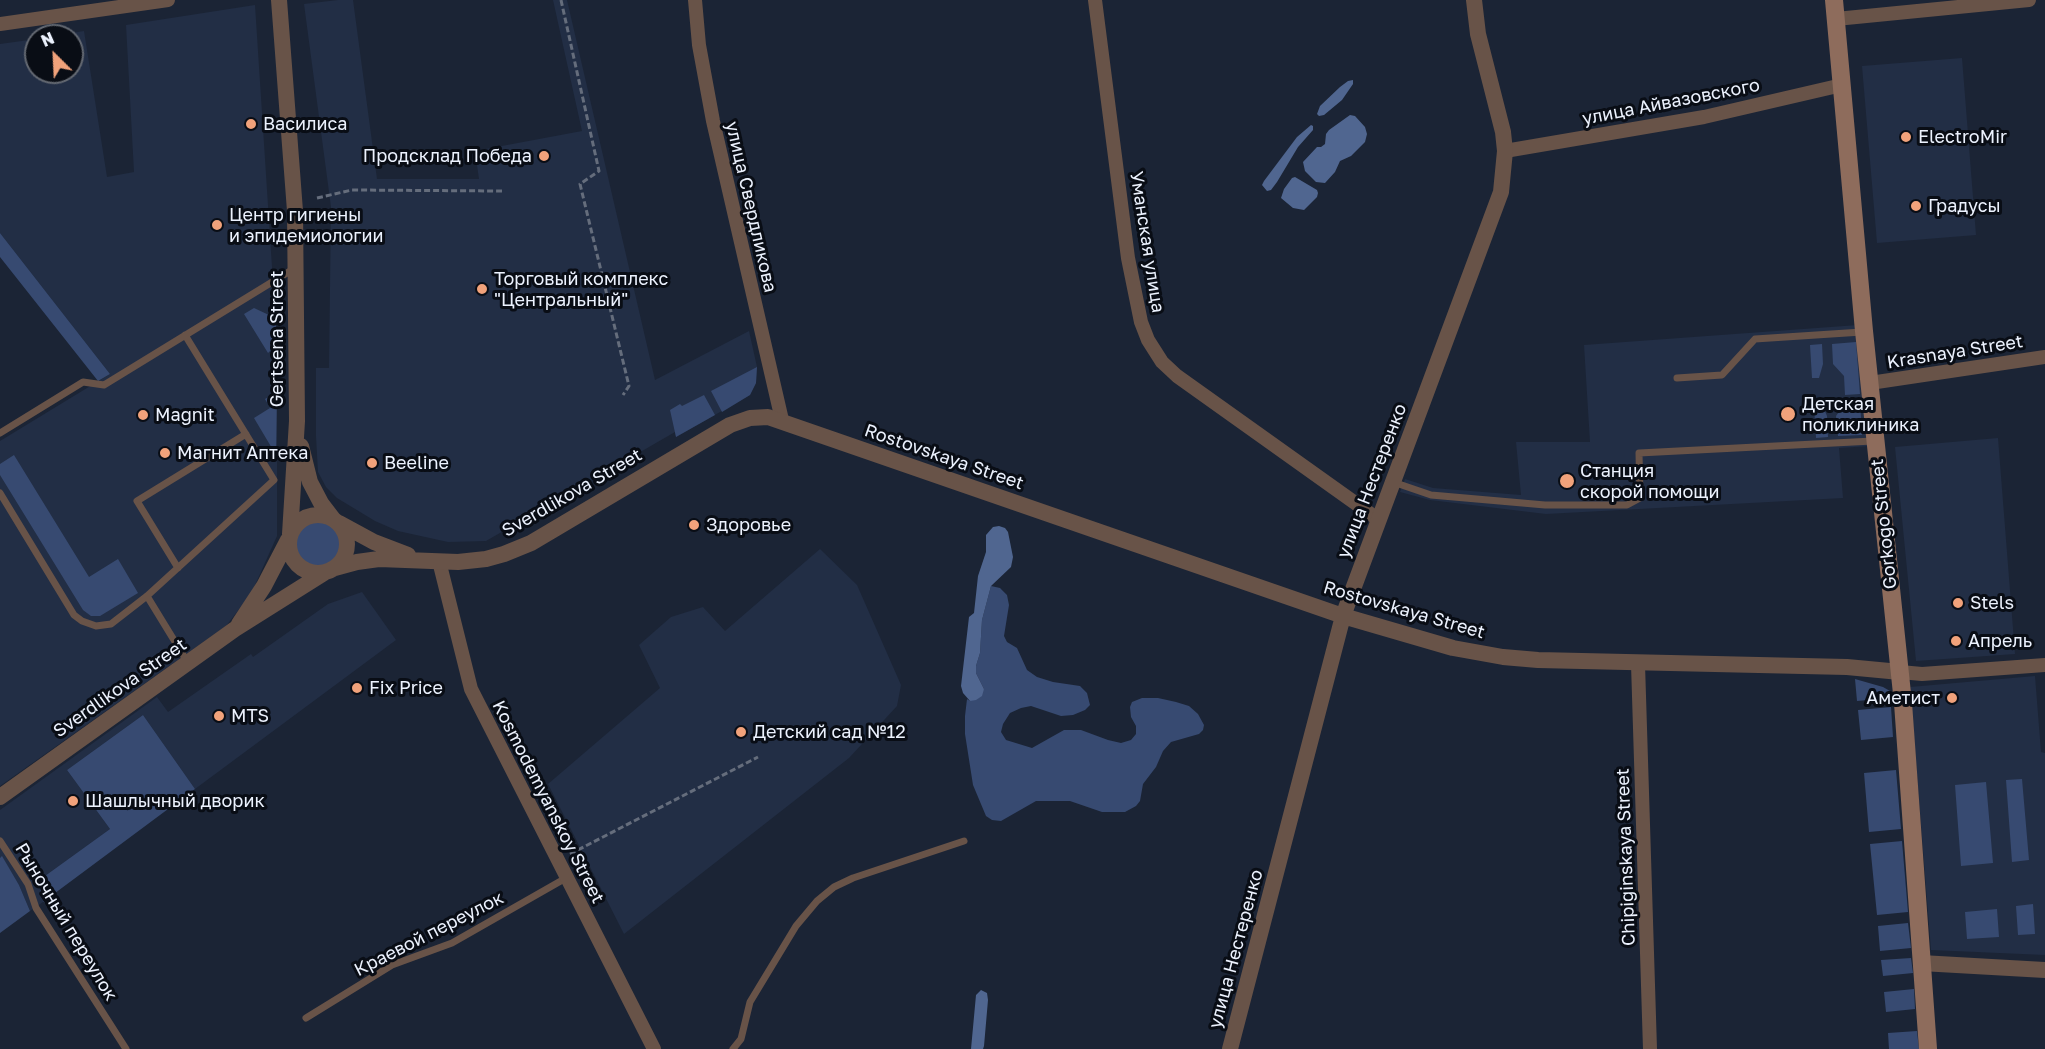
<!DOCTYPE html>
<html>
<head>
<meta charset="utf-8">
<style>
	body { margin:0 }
	#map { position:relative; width:2045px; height:1049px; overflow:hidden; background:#1b2435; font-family:"Golos Text",sans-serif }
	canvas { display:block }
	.north { position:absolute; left:24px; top:24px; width:60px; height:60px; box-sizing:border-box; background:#090d15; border:2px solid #646972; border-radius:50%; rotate:336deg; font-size:16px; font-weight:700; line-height:24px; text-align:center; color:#ecf2fe }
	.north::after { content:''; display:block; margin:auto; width:21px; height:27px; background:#f1a27b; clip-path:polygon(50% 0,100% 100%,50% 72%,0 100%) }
</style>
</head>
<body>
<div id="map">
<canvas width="2045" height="1049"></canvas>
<div class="north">N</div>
</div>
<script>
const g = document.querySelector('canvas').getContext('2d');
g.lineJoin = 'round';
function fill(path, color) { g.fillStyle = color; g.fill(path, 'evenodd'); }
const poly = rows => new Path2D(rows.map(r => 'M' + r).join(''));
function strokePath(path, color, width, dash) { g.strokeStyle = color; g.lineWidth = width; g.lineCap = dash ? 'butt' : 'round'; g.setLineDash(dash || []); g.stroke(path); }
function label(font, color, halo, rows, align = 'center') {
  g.font = font + ' "Golos Text",sans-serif'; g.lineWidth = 6; g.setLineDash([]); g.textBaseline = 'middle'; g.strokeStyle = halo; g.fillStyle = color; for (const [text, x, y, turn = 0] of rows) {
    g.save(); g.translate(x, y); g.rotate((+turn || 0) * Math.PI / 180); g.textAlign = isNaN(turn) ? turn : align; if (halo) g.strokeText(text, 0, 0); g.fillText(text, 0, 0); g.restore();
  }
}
fill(poly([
	[338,0,353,0,377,179,479,179,475,151,582,131,553,0,567,0,655,380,749,331,757,367,756,383,750,395,676,437,675,432,486,541,448,542,398,531,375,521,337,498,326,487,318,472,316,436,316,368,329,368,331,207,304,4],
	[255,5,277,344,277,536,251,594,226,626,0,786,0,441,110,374,0,233,0,44,36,39,36,72,72,72,72,36,53,36,84,31,107,177,134,172,126,25],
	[1962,58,1976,235,1877,243,1862,66],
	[1858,325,1870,446,1839,448,1843,498,1546,514,1430,500,1400,492,1405,479,1433,488,1521,495,1516,442,1590,442,1584,345],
	[1998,438,2015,654,1916,661,1895,447],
	[820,549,857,585,901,685,897,706,849,758,624,934,548,784,660,688,639,645,671,617,703,607,725,631],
	[362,592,396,640,195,789,143,715,67,770,110,829,38,881,43,902,30,911,19,885,2,857,0,858,0,810,157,697,168,712,251,654,253,657,328,604],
	[2035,676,2041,752,2045,753,2045,955,1931,950,1910,687]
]), '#222e45');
fill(poly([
	[0,233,110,374,98,381,0,257],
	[254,308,269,315,276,325,277,344,268,353,244,314],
	[1856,342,1860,394,1845,395,1844,376,1833,364,1832,344],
	[1822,344,1823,364,1819,378,1812,378,1810,345],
	[757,367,756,383,750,395,722,412,711,391],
	[277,392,276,454,276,455,254,418,270,408,265,399],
	[704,395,715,415,676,437,670,410,680,404,682,406],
	[1860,401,1862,435,1838,436,1836,416,1846,402],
	[1822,404,1827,416,1828,437,1816,438,1814,405],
	[14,455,89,577,118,559,138,593,100,616,91,616,83,610,0,475,0,464],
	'296 544a22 22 0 1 1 44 0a22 22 0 1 1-44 0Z',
	[991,586,1000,588,1007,595,1009,605,1004,636,1007,642,1017,648,1027,670,1037,677,1053,682,1080,686,1087,693,1090,705,1085,710,1073,715,1061,716,1031,706,1021,708,1010,713,1003,724,1001,732,1006,740,1032,748,1064,730,1081,730,1108,740,1121,743,1131,740,1136,734,1136,726,1131,717,1130,707,1132,702,1142,698,1158,698,1176,702,1189,706,1198,714,1204,725,1203,730,1199,734,1171,742,1163,751,1156,767,1143,784,1140,801,1136,806,1125,812,1102,812,1070,801,1036,801,1001,821,992,820,986,816,973,785,965,734,965,716,967,699,970,701,984,689,976,673,976,666,980,653,982,620],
	[1855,679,1883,687,1890,691,1890,698,1857,701],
	[1891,707,1893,737,1861,740,1858,710],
	[143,715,195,789,43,902,38,881,110,829,67,770],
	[1896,770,1901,829,1869,832,1864,773],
	[2022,779,2029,860,2012,862,2006,780],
	[1986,782,1993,863,1961,866,1955,785],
	[1902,841,1908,912,1877,915,1870,844],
	[2,856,19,885,30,911,0,933,0,858],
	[2033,904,2035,934,2018,935,2016,906],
	[1997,909,1999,937,1967,939,1965,912],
	[1908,923,1911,948,1880,951,1878,926],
	[1911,958,1913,973,1883,976,1881,960],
	[1914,989,1915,1009,1886,1012,1884,992],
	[1917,1031,1919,1049,1889,1049,1888,1033]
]), '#374a71');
fill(poly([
	[1353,80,1353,84,1342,100,1324,115,1319,116,1317,114,1320,106,1340,87,1348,81],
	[1350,115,1355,116,1365,127,1367,134,1365,142,1351,156,1340,161,1335,172,1325,183,1316,182,1305,171,1303,162,1317,147,1321,147,1325,144,1326,134,1329,130],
	[1311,125,1313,126,1313,130,1298,147,1277,182,1271,190,1267,191,1262,185,1264,181,1297,137],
	[1295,177,1317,190,1318,193,1317,197,1304,210,1293,208,1281,198,1284,189,1292,178],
	[999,526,1005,528,1008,532,1013,557,1011,567,991,586,982,620,980,653,976,666,976,673,984,689,982,696,976,700,970,701,963,693,961,686,969,617,974,613,978,576,986,552,986,535,993,527],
	[981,990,987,993,988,1000,984,1046,983,1049,971,1049,976,995]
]), '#506690');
strokePath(poly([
	[561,0,599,171,580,184,629,386,623,395],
	[317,198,352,190,502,191],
	[570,854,758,757]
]), '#656d7c', 3, [6, 3]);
strokePath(poly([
	[1677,378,1722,375,1755,339,1862,332],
	[0,433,83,382,104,385,295,268],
	[1393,482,1431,495,1545,505,1627,505,1640,498,1639,453,1873,441],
	[0,493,74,615,82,621,96,626,111,624,147,596,274,480,185,335],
	[178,568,137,501,246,434],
	[147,596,188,663],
	[0,841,28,884,36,908,126,1049],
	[306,1018,392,965,452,943,566,878],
	[733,1049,741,1039,750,1002,796,926,817,901,834,887,853,878,964,841]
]), '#685348', 7);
strokePath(poly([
	[695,0,699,45,713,121,782,420],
	[1095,0,1128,258,1141,322,1148,340,1162,362,1177,376,1379,520],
	[1836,19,2029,0],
	[0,24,168,0],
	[1505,151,1704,117,1842,85],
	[1870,383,2045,357],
	[439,561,471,689,654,1049],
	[1638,664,1650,1049],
	[1900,672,1922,674,2045,665]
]), '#685348', 14);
strokePath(poly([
	[279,0,295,211,297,421,290,534],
	[301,446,310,482,321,503,334,520],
	'289 544a29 29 0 1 1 58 0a29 29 0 1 1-58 0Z',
	[339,523,374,542,408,555],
	[335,568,357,562,379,559,458,562,486,559,504,554,531,543,730,425,750,418,768,417,1343,616,1453,648,1503,657,1538,660,1847,667,1900,672],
	[239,624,264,586,288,540],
	[0,797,235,629,324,573],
	[1921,963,2045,970],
	[1230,1049,1343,616,1501,192,1505,151,1503,132,1478,34,1474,0]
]), '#685348', 16);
strokePath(poly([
	[1834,0,1864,331,1903,703,1928,1049]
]), '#8e6c5c', 18);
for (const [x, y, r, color] of [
	[251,124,6,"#f1a27b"],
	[1906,137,6,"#f1a27b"],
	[544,156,6,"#f1a27b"],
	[1916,206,6,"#f1a27b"],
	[217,225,6,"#f1a27b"],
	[482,289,6,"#f1a27b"],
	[1788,414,8,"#f1a27b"],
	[143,415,6,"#f1a27b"],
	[165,453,6,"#f1a27b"],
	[372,463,6,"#f1a27b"],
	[1567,481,8,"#f1a27b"],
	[694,525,6,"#f1a27b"],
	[1958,603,6,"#f1a27b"],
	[1956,641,6,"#f1a27b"],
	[357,688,6,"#f1a27b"],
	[1952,698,6,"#f1a27b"],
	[219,716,6,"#f1a27b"],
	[741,732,6,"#f1a27b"],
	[73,801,6,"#f1a27b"]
]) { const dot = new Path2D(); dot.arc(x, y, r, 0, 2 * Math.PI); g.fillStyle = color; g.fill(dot); strokePath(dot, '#090d15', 2); }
label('18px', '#ecf2fe', '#090d15', [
	["улица Айвазовского",1671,102,-11],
	["улица Свердликова",751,207,77],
	["Уманская улица",1147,242,81],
	["Gertsena Street",277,339,-90],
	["Krasnaya Street",1955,352,-9],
	["Rostovskaya Street",944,457,19],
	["улица Нестеренко",1372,481,-69],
	["Sverdlikova Street",572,493,-30],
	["Gorkogo Street",1884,524,-96],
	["Rostovskaya Street",1404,610,16],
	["Sverdlikova Street",120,688,-35],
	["Kosmodemyanskoy Street",548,802,63],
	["Chipiginskaya Street",1626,857,-92],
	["Рыночный переулок",66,922,59],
	["Краевой переулок",429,934,-27],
	["улица Нестеренко",1236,949,-75]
]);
label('18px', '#ecf2fe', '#090d15', [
	["Василиса",263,124],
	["ElectroMir",1918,137],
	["Продсклад Победа",532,156,"right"],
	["Градусы",1928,206],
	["Центр гигиены",229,215],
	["и эпидемиологии",229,236],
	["Торговый комплекс",494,279],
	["\"Центральный\"",494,300],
	["Детская",1802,404],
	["поликлиника",1802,425],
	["Magnit",155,415],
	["Магнит Аптека",177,453],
	["Beeline",384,463],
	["Станция",1580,471],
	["скорой помощи",1580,492],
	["Здоровье",706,525],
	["Stels",1970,603],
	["Апрель",1968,641],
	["Fix Price",369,688],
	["Аметист",1940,698,"right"],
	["MTS",231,716],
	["Детский сад №12",753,732],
	["Шашлычный дворик",85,801]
], 'left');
</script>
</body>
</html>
